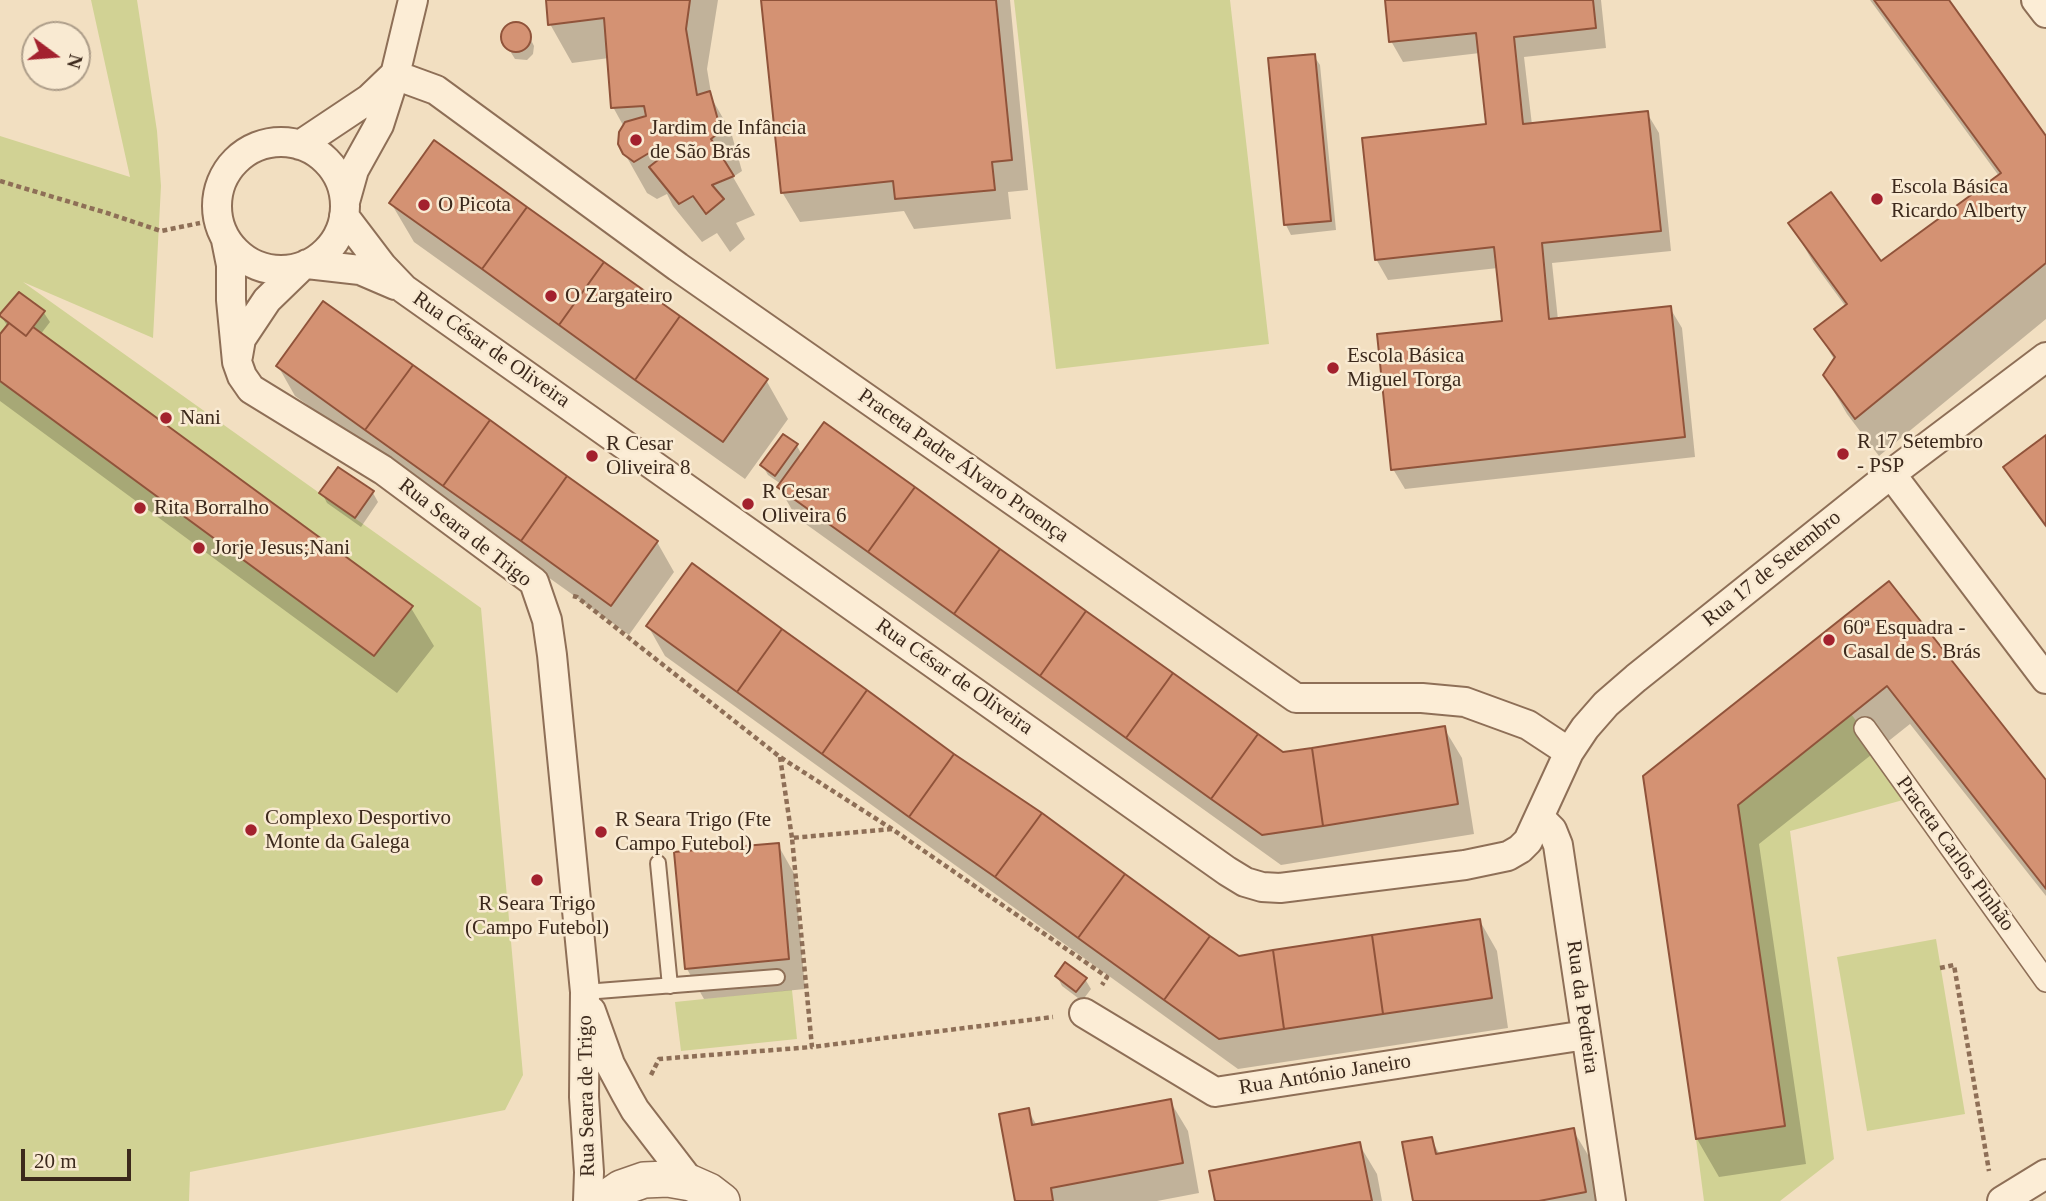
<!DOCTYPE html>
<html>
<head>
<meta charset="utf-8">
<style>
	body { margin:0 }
	#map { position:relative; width:2046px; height:1201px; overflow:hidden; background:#f2dfc1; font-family:Georgia,serif }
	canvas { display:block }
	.north { position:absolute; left:21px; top:21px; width:70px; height:70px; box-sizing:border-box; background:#f9ead2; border:2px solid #ad9d89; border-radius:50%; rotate:106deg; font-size:19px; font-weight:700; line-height:28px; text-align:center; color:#3c291c }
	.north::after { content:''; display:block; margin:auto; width:24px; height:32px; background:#a3212e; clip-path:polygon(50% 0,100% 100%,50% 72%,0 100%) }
	.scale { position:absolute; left:21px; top:1149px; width:110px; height:32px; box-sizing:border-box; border:4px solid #3c291c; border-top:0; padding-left:9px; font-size:21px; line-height:24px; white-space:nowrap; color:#3c291c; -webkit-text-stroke:5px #f9ead2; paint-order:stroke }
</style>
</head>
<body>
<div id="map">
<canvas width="2046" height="1201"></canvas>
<div class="north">N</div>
<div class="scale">20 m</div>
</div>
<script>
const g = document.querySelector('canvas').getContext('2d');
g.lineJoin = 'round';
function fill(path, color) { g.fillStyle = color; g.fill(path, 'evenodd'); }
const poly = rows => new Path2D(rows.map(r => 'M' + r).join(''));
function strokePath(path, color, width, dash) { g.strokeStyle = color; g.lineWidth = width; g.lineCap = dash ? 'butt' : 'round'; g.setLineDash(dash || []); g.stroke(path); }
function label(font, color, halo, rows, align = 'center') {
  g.font = font + ' Georgia,serif'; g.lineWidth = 5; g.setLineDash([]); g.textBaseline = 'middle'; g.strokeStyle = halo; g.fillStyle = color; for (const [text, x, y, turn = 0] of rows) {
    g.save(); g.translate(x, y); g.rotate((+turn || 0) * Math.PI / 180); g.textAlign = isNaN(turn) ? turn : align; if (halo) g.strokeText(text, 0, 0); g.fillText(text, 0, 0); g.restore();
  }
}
fill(poly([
	[91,0,137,0,157,131,161,186,153,338,23,282,481,608,523,1075,505,1110,190,1172,189,1201,0,1201,0,136,130,177],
	[1014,0,1230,0,1269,344,1056,369],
	[1851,714,1914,797,1790,831,1834,1159,1780,1201,1704,1201,1696,1139,1785,1125,1738,805],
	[1936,939,1965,1114,1867,1131,1837,957],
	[792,990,797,1039,681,1051,675,1002]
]), '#d1d294');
fill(poly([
	[548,0,718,0,707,69,712,99,731,132,742,171,733,177,755,215,736,223,745,239,730,252,717,233,702,242,673,206,667,194,657,199,647,193,625,154,624,127,613,107,609,58,572,63,550,24],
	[763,0,1010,0,1028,190,1008,192,1011,219,914,229,904,211,800,222,782,192],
	[1386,0,1601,0,1606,48,1524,57,1532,125,1647,113,1659,133,1671,251,1552,263,1558,320,1670,308,1682,328,1695,457,1405,489,1393,469,1504,323,1498,268,1388,280,1376,259,1488,126,1480,53,1403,62,1391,41],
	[1870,0,1947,0,2046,139,2046,319,1879,456,1847,414,1825,376,1835,361,1816,329,1846,307,1813,262,1791,224,1881,264,1999,176],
	[514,24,525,28,534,46,533,54,527,60,515,59,503,40,504,32],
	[1314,56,1320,65,1336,230,1291,235,1286,225,1270,60],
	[391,203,766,380,788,419,745,479,414,242],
	[19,294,44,313,50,322,40,335,411,608,434,646,397,693,0,401,0,337,8,327,1,316],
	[278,366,657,542,674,572,629,635,295,396],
	[2046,438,2046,528,2017,488,2005,468],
	[797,446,802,455,1282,754,1444,728,1462,758,1474,834,1281,865,796,517,779,487,781,484,768,475,762,465],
	[322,493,373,493,378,502,361,527,327,503],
	[1889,583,2046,783,2046,896,1910,724,1759,844,1806,1164,1719,1177,1697,1139,1644,777],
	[648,626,953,755,1238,958,1480,921,1497,951,1508,1028,1238,1069,665,656],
	[778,845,795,875,805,989,704,999,687,969],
	[1057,976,1085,979,1091,989,1082,1001,1062,986],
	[1170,1101,1188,1131,1199,1193,1157,1201,1016,1201,1028,1110,1037,1126],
	[1573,1130,1591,1160,1598,1201,1414,1201,1431,1139,1440,1155],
	[1359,1144,1377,1174,1382,1201,1216,1201]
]), '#0003');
const building = poly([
	[546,0,690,0,686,29,697,95,710,91,721,131,711,139,734,176,712,185,724,199,706,214,693,196,679,204,649,167,663,156,659,147,634,162,623,154,618,144,619,132,625,122,646,116,644,106,611,108,604,18,548,25,546,0],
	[761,0,996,0,1012,160,992,162,995,190,895,199,893,181,781,193,761,0],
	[1385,0,1593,0,1596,28,1514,37,1523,124,1648,111,1661,231,1542,243,1549,319,1671,306,1685,437,1391,470,1377,334,1502,321,1494,247,1375,260,1362,138,1486,124,1476,33,1389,42,1385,0],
	[1874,0,1949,0,2046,136,2046,263,1855,419,1823,375,1835,357,1814,329,1847,304,1788,223,1831,192,1881,261,2001,173,1874,0],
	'501 37a15 15 0 1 1 30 0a15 15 0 1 1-30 0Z',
	[1315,54,1331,221,1284,225,1268,58,1315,54],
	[434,140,527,207,482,269,389,203,434,140],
	[527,207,604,262,559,325,482,269,527,207],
	[604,262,680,316,635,380,559,325,604,262],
	[19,292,45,311,26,336,0,316,0,314,19,292],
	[323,301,413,365,365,430,276,366,323,301],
	[680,316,768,379,723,442,635,380,680,316],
	[9,323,26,336,33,327,413,606,374,656,0,381,0,334,9,323],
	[413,365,490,420,443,486,365,430,413,365],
	[490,420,567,476,521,541,443,486,490,420],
	[824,422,915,487,868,552,777,487,824,422],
	[783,434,798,444,775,476,760,465,783,434],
	[2046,435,2046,526,2003,467,2046,435],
	[338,467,374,491,355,518,319,493,338,467],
	[567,476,658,541,611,606,521,541,567,476],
	[915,487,1000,549,954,614,868,552,915,487],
	[1000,549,1086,611,1040,676,954,614,1000,549],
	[692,563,782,629,737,692,646,626,692,563],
	[1889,581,2046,780,2046,889,1887,686,1738,805,1785,1126,1696,1139,1643,776,1889,581],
	[1086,611,1173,673,1126,738,1040,676,1086,611],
	[782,629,867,690,822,754,737,692,782,629],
	[1173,673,1258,734,1211,799,1126,738,1173,673],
	[867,690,954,754,909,817,822,754,867,690],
	[1445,726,1458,804,1323,826,1312,748,1445,726],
	[1258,734,1283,752,1312,748,1323,826,1262,835,1211,799,1258,734],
	[954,754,1042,813,995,877,909,817,954,754],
	[1042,813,1125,874,1078,938,995,877,1042,813],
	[779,843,789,959,685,969,674,852,779,843],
	[1125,874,1210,936,1164,1000,1078,938,1125,874],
	[1480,919,1492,998,1383,1014,1372,935,1480,919],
	[1372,935,1383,1014,1284,1029,1273,950,1372,935],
	[1210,936,1239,956,1273,950,1284,1029,1219,1039,1164,1000,1210,936],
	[1065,962,1087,978,1076,992,1055,976,1065,962],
	[1171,1099,1183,1163,1051,1188,1053,1201,1015,1201,999,1114,1029,1108,1032,1125,1171,1099],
	[1574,1128,1586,1192,1539,1201,1413,1201,1402,1142,1432,1137,1436,1154,1574,1128],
	[1360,1142,1372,1201,1215,1201,1209,1171,1360,1142]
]);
fill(building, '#d49273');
strokePath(building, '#90533a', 2);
const service = poly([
	[658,863,670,986],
	[585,992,777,977]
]);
const pedestrian = poly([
	[1865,728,2046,981]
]);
const minor = poly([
	[2036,0,2046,13],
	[395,75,436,90,678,267,1296,698,1422,698,1465,702,1528,725,1569,752],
	'217 206a64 64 0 1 1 128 0a64 64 0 1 1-128 0Z',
	[300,145,369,99,393,76],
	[345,202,354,170,379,125,395,75,413,0],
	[344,216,382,266,404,289,1227,871,1245,882,1262,887,1280,888,1465,865,1508,856,1520,849,1528,841,1569,752,1585,728,1606,704,1636,678,1891,474,2046,357],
	[226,240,231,265,231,300,237,362,242,376,251,389,383,470,534,582,547,620,552,655,585,992,584,1097,589,1172,588,1201],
	[307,264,360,270,395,285],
	[238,356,241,339,267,300,300,268],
	[1891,474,2046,679],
	[1540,818,1552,830,1558,845,1611,1201],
	[591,1011,610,1064,626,1094,635,1110,691,1183],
	[1084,1013,1215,1092,1586,1035],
	[2002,1201,2046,1174]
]);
const tertiary = poly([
	[602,1201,621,1188,644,1180,668,1179,691,1183,709,1191,722,1201]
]);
strokePath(service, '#8e6f57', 18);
strokePath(pedestrian, '#8e6f57', 24);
strokePath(minor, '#8e6f57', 32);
strokePath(tertiary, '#8e6f57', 38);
strokePath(poly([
	[0,181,107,213,161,231,200,223],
	[573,596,577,597,780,757,892,829,1107,977,1102,985],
	[780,757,792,838],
	[892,829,792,838,812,1047,1053,1017],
	[1940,968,1954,965,1989,1171],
	[651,1075,659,1059,812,1047]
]), '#8e6f57', 4.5, [5, 3.5]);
strokePath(service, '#fcedd6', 14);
strokePath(pedestrian, '#fcedd6', 21);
strokePath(minor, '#fcedd6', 28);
strokePath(tertiary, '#fcedd6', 35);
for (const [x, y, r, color] of [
	[636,140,7,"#a3212e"],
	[1877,199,7,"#a3212e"],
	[424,205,7,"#a3212e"],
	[551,296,7,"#a3212e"],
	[1333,368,7,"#a3212e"],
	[166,418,7,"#a3212e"],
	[1843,454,7,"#a3212e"],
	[592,456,7,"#a3212e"],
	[748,504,7,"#a3212e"],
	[140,508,7,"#a3212e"],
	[199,548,7,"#a3212e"],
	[1829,640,7,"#a3212e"],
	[251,830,7,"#a3212e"],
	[601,832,7,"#a3212e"],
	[537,880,7,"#a3212e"]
]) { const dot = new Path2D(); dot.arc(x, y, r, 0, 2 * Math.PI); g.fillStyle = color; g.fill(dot); strokePath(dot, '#f9ead2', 2.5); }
label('21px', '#3c291c', '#f9ead2', [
	["Jardim de Infância",650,128],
	["de São Brás",650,152],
	["Escola Básica",1891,187],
	["Ricardo Alberty",1891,211],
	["O Picota",438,205],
	["O Zargateiro",565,296],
	["Escola Básica",1347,356],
	["Miguel Torga",1347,380],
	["Nani",180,418],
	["R 17 Setembro",1857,442],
	["- PSP",1857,466],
	["R Cesar",606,444],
	["Oliveira 8",606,468],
	["R Cesar",762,492],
	["Oliveira 6",762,516],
	["Rita Borralho",154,508],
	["Jorje Jesus;Nani",213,548],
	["60ª Esquadra -",1843,628],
	["Casal de S. Brás",1843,652],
	["Complexo Desportivo",265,818],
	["Monte da Galega",265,842],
	["R Seara Trigo (Fte",615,820],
	["Campo Futebol)",615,844],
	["R Seara Trigo",537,904,"center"],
	["(Campo Futebol)",537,928,"center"]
], 'left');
label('21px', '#3c291c', '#f9ead2', [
	["Rua César de Oliveira",491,350,35],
	["Praceta Padre Álvaro Proença",963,466,35],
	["Rua Seara de Trigo",465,533,38],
	["Rua 17 de Setembro",1772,569,-39],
	["Rua César de Oliveira",954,677,35],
	["Praceta Carlos Pinhão",1955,854,54],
	["Rua da Pedreira",1582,1007,82],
	["Rua António Janeiro",1325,1075,-9],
	["Rua Seara de Trigo",587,1096,-91]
]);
</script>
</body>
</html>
